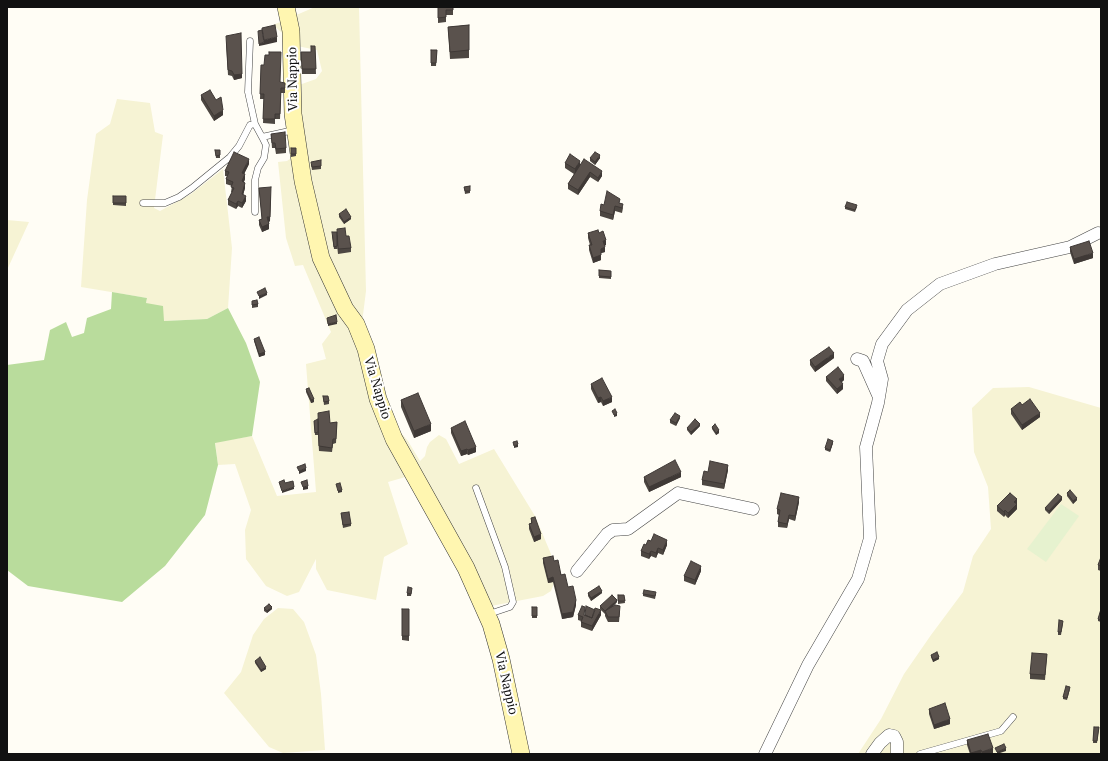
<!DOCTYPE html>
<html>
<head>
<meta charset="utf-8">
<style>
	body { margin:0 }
	#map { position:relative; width:1108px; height:761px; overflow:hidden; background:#fffdf5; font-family:"PT Serif",serif }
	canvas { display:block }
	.frame { position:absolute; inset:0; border:8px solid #111; pointer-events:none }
</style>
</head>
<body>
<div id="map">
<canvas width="1108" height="761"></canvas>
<div class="frame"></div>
</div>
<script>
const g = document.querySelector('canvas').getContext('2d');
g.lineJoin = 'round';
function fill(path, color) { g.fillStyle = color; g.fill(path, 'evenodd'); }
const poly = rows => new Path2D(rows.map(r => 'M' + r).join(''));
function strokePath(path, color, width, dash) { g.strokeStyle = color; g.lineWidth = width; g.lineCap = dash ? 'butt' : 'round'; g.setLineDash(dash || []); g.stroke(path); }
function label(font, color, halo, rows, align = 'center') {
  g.font = font + ' "PT Serif",serif'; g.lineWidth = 4; g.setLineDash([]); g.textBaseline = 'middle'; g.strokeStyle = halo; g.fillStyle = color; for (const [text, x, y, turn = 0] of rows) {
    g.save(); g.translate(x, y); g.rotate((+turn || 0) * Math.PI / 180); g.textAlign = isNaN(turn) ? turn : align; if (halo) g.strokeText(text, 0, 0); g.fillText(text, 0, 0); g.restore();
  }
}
fill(poly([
	[315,7,359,7,366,291,362,323,388,417,408,441,420,461,425,456,427,447,430,442,439,435,446,439,459,464,494,449,535,516,551,554,554,583,551,591,543,596,491,606,409,476,388,482,408,544,384,557,376,600,327,590,316,569,316,559,299,592,287,596,266,586,246,559,245,530,251,510,235,464,218,465,215,442,252,436,277,496,316,492,306,364,326,359,322,344,331,332,303,265,295,266,286,238,278,162,287,161,294,156,299,85,316,79,322,71,317,50,297,46,273,25],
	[117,99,150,103,155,132,163,135,154,208,160,211,191,194,223,169,232,248,228,308,207,319,164,321,146,303,147,298,81,287,87,200,96,134,110,124],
	[7,220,29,222,7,270],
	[1029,387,1101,408,1101,754,858,754,881,719,904,674,931,635,963,592,973,556,991,529,988,487,974,452,972,408,993,388],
	[278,608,293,609,304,622,316,655,321,694,325,750,283,753,269,747,224,693,241,672,253,635,264,619]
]), '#f6f3d4');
fill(poly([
	[112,292,147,298,146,303,163,306,164,321,207,319,228,308,246,343,260,382,252,436,215,443,218,465,205,515,165,566,122,602,28,586,7,570,7,365,44,360,50,330,66,322,72,337,84,333,87,318,111,309]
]), '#b9dc9c');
fill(poly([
	[1061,504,1079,516,1046,562,1027,549]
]), '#e6f2cf');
const lane = poly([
	[250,41,248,92,255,124],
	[143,203,165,203,179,197,192,188,230,157,239,146,250,125,255,124,262,137,294,130],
	[255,212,255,180,258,168,264,158,266,145,262,137],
	[476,488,505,567,513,602,510,607,489,614],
	[920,754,1001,731,1013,717]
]);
const street = poly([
	[857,359,863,361,879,397],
	[577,571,607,534,613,530,628,529,678,493,753,509],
	[765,754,808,665,858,579,870,538,866,447,878,403,882,379,877,361,882,344,907,310,940,284,995,264,1070,247,1098,233],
	[872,754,880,743,889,735,894,736,897,742,897,754]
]);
const secondary = poly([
	[286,7,291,31,293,114,303,181,321,258,345,309,356,324,366,349,378,399,394,439,466,568,491,624,501,659,521,754]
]);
strokePath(lane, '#444', 7);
strokePath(street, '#444', 13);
strokePath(secondary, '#333', 18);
strokePath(lane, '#fff', 6);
strokePath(street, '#fff', 12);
strokePath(secondary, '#fff6b0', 17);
fill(poly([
	[438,7,453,7,453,15,446,15,446,22,438,23],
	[469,25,469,58,450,59,448,27],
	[226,41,242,78,234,80,232,76,228,75],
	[315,46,316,74,302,74,301,52,311,52],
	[431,50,437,50,436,66,431,66],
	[261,65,280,82,285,87,285,93,281,93,280,119,275,119,275,124,263,123,264,99,260,99],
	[201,95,223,115,214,121,201,100],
	[271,134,286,148,286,153,276,154,275,148,272,148],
	[291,148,296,148,296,156,291,157],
	[215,150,220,150,220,158,216,158],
	[590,158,600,158,595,165,590,161],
	[565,163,580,165,602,176,598,182,590,177,578,195,568,189,568,184,574,174,565,168],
	[249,164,244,174,245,179,244,182,245,188,243,195,246,201,242,208,238,206,236,209,228,205,228,200,232,192,231,192,232,186,226,184,226,179,227,176,225,176,225,171],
	[311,164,321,166,321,169,312,170],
	[470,186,470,193,465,194,464,187],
	[259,188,270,221,269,222,269,229,262,232,259,225,259,220,262,219],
	[113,196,126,196,126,206,113,205],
	[620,203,623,208,622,213,615,211,613,220,600,216,600,211,604,205],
	[845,207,857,207,855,212,845,209],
	[339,214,351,219,344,224,339,217],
	[588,233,599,233,606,245,604,246,605,252,601,253,601,260,593,263,589,250,589,245,590,245,588,238],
	[332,235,346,236,351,248,351,252,338,254,337,245,337,249,334,249],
	[1070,247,1093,258,1074,264,1070,252],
	[599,270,611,271,611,279,599,278],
	[252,301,258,304,258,307,252,308],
	[254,339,265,355,259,357,254,341],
	[834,358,815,372,810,365,810,360],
	[826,377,844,380,842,382,843,389,837,394,826,381],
	[591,384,612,402,603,406,601,402,598,403,591,389],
	[306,389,314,402,311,403,306,392],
	[323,396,329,401,329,404,324,405],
	[401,400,431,431,414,438,401,407],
	[1022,405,1040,417,1022,430,1011,414,1011,409],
	[680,418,676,426,670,423,670,420],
	[314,421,330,423,337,422,336,443,333,444,332,452,319,451,318,435,315,435],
	[700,426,691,435,687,430,687,428],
	[712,427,719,433,716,435,712,429],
	[451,428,476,452,468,455,467,454,461,456,451,433],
	[833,443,830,452,825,450,825,448],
	[728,470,724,489,702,485,702,480,708,472],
	[644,477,681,477,649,492,644,482],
	[1067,493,1077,500,1073,504,1067,496],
	[1062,500,1049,514,1045,510,1045,508],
	[799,502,795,521,789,519,787,528,778,527,778,522,779,515,777,514,777,509],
	[1016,504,1017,509,1008,518,1005,515,1004,517,997,511,997,506,1017,504],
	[341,513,351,524,351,526,343,528],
	[531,518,541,539,534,542,529,529,529,524,531,523],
	[651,541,667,545,663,555,658,553,656,558,651,556,649,559,641,556,641,551,646,545],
	[1101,557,1101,571,1098,570,1098,565],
	[543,558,554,561,568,587,576,605,573,617,562,619,553,582,548,583,543,563],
	[701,571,695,585,684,581,684,576],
	[412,590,411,596,407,596,407,593],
	[588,593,602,593,591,601,588,596],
	[643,594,656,594,655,599,643,596],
	[618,595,624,595,625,603,618,604],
	[617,602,612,607,620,611,619,622,608,622,605,616,605,614,600,609,600,606],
	[532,607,537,607,537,618,532,618],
	[264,608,272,609,267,613,264,611],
	[402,609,409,609,409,641,402,640],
	[1101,609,1101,622,1098,621,1098,619],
	[578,615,601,615,592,631,581,627,581,621,578,620],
	[1063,623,1061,635,1058,635,1058,632],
	[1047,654,1045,680,1030,679,1030,674],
	[931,655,939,659,933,662,931,657],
	[255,661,266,669,261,672,255,663],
	[1070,689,1067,700,1063,699,1063,697],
	[929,709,950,724,934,729,929,714],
	[1094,727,1099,727,1097,743,1093,743],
	[967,740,993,753,990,754,970,754,967,745]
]), '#4d4742');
fill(poly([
	[277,37,277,42,264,45,264,40],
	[264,42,264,45,259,46,259,44],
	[242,74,242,78,234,80,234,75],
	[223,110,223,115,214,121,214,116],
	[600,155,600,158,595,165,595,162],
	[249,159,249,164,242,178,242,173],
	[580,161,580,166,575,174,575,169],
	[602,171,602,176,598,182,598,178],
	[590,172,590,177,578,195,578,190],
	[245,174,245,179,242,186,242,181],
	[245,183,245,188,242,199,242,194],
	[271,192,270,221,267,222,267,217],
	[246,196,246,201,242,208,242,203],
	[238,201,238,206,236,209,236,204],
	[615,206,615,211,613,220,613,215],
	[351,217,351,219,344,224,344,222],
	[269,224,269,229,262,232,262,227],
	[606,240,606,245,603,246,603,241],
	[605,247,605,252,601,253,601,249],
	[1093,253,1093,258,1074,264,1074,259],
	[601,255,601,260,593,263,593,258],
	[267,293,267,295,259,299,259,296],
	[337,322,337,324,328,326,328,324],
	[265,352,265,355,259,357,259,354],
	[834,353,834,358,815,372,815,367],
	[844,375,844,380,839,384,839,379],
	[843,384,843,389,837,394,837,389],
	[601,397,601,402,598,403,598,398],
	[612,397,612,402,603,406,603,401],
	[314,399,314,402,311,403,311,400],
	[617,413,617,416,614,417,614,415],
	[1040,413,1040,417,1022,430,1022,425],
	[680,416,680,418,676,426,676,423],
	[431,424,431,431,414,438,414,431],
	[700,424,700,426,691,435,691,432],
	[719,430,719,433,716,435,716,433],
	[833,441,833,443,830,452,830,450],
	[518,444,518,447,514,448,514,446],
	[476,447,476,452,468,455,468,450],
	[467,449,467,454,461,456,461,451],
	[728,465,728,470,724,489,724,484],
	[306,468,306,471,299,474,299,471],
	[681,472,681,477,649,492,649,487],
	[308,486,308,489,303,490,303,487],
	[294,487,294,489,282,493,282,491],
	[342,490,342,492,338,493,338,491],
	[799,497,799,502,795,521,795,516],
	[1062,497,1062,500,1049,514,1049,511],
	[1077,498,1077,500,1073,504,1073,501],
	[1017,499,1017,504,1014,507,1014,502],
	[1017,504,1017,509,1008,518,1008,513],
	[1005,510,1005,515,1004,517,1004,512],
	[789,515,789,519,787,528,787,524],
	[541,534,541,539,534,542,534,537],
	[667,540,667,545,663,555,663,550],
	[658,548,658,553,656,558,656,553],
	[651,551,651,556,649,559,649,554],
	[701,566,701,571,695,585,695,580],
	[553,577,553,582,548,583,548,579],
	[602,591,602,593,591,601,591,598],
	[576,600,576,605,573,617,562,619,562,614],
	[617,600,617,602,606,613,605,611],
	[272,607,272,609,267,613,267,611],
	[601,610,601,615,592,631,592,626],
	[939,657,939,659,933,662,933,660],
	[266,667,266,669,261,672,261,670],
	[950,719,950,724,934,729,934,725],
	[993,748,993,753,990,754,982,754,982,752],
	[1006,748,1006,751,997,754,997,752],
	[981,750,981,754,971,754,971,753]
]), '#3f3936');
const building = poly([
	[438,7,453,7,453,10,446,10,446,17,438,18,438,7],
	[275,25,277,37,264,40,262,28,275,25],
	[469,25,469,50,450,52,448,27,469,25],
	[262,30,264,42,259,44,258,31,262,30],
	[241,33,242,74,234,75,232,71,228,70,226,36,241,33],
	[311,46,315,46,316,69,302,69,301,52,311,52,311,46],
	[431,50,437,50,436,63,431,63,431,50],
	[269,52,281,52,280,82,285,83,285,88,281,88,280,114,275,114,275,119,263,119,264,94,260,94,261,65,264,65,265,55,269,55,269,52],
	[210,90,216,100,221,97,223,110,214,116,201,95,210,90],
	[285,132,286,148,276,149,275,143,272,143,271,134,285,132],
	[291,148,296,148,296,154,291,154,291,148],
	[215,150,220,150,220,155,216,156,215,150],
	[234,152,249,159,242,173,245,174,242,181,245,183,242,194,246,196,242,203,238,201,236,204,228,200,234,188,231,187,233,182,226,179,229,172,225,171,234,152],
	[595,152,600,155,595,162,590,158,595,152],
	[570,154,580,161,575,169,565,163,570,154],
	[584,159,602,171,598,178,590,172,578,190,568,184,584,159],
	[321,160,321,166,312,167,311,162,321,160],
	[470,186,470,191,465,191,464,187,470,186],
	[271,187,270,217,267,217,269,224,262,227,259,220,262,219,259,188,271,187],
	[607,191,620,199,619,203,623,204,622,208,615,206,613,215,600,211,601,204,604,205,607,191],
	[113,196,126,196,126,203,113,203,113,196],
	[847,202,857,205,855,210,845,207,847,202],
	[346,209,351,217,344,222,339,214,346,209],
	[345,228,346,236,349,236,351,248,338,249,337,229,345,228],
	[598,230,599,233,603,231,606,240,603,241,605,247,601,249,601,255,593,258,589,245,592,245,588,233,598,230],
	[332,232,337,232,337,246,334,247,332,232],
	[1089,241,1093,253,1074,259,1070,247,1089,241],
	[599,270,611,271,611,277,599,276,599,270],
	[265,288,267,293,259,296,257,292,265,288],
	[257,300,258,304,252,305,252,301,257,300],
	[336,315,337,322,328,324,327,318,336,315],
	[259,337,265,352,259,354,254,339,259,337],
	[829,347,834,353,815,367,810,360,829,347],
	[838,367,844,375,839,379,843,384,837,389,826,377,838,367],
	[602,378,612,397,603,401,601,397,598,398,591,384,602,378],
	[309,388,314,399,311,400,306,389,309,388],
	[418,393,431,424,414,431,401,400,418,393],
	[323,396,328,396,329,401,324,402,323,396],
	[1030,399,1040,413,1022,425,1011,409,1020,402,1022,405,1030,399],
	[615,409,617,413,614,415,612,411,615,409],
	[329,411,330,423,337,422,336,439,333,439,332,448,319,446,318,413,329,411],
	[675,413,680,416,676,423,670,420,675,413],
	[318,419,318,432,315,433,314,421,318,419],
	[695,419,700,424,691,432,687,428,695,419],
	[465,421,476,447,468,450,467,449,461,451,451,428,465,421],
	[715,424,719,430,716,433,712,427,715,424],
	[828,439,833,441,830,450,825,448,828,439],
	[517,441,518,444,514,446,513,442,517,441],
	[675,460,681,472,649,487,644,477,675,460],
	[710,461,728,465,724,484,702,480,704,471,708,472,710,461],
	[305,464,306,468,299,471,297,467,305,464],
	[284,480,285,483,293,481,294,487,282,491,279,482,284,480],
	[307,480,308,486,303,487,301,482,307,480],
	[340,483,342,490,338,491,336,484,340,483],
	[1070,490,1077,498,1073,501,1067,493,1070,490],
	[781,493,799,497,795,516,789,515,787,524,778,522,780,510,777,509,781,493],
	[1010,493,1017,499,1014,502,1017,504,1008,513,1005,510,1004,512,997,506,1010,493],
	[1058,494,1062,497,1049,511,1045,508,1058,494],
	[349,512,351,524,343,525,341,513,349,512],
	[535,517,541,534,534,537,529,524,532,523,531,518,535,517],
	[654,534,667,540,663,550,658,548,656,553,651,551,649,554,641,551,644,544,646,545,648,540,651,541,654,534],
	[553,556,554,561,558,560,561,575,565,574,568,587,573,586,576,600,573,612,562,614,553,577,548,579,543,558,553,556],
	[1101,557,1101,566,1098,565,1101,557],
	[691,561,701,566,695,580,684,576,691,561],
	[599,586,602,591,591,598,588,593,599,586],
	[408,587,412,588,411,594,407,593,408,587],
	[644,590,656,592,655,596,643,594,644,590],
	[612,595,617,600,605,611,600,606,612,595],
	[618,595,624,595,625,601,618,601,618,595],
	[269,604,272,607,267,611,264,608,269,604],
	[615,605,620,606,619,617,608,617,605,611,615,605],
	[582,606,585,607,584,615,592,618,595,608,601,610,592,626,581,622,583,617,578,615,582,606],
	[586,606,595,610,592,618,585,615,586,606],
	[532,607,537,607,537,616,532,616,532,607],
	[402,609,409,609,409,636,402,636,402,609],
	[1101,609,1101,620,1098,619,1101,609],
	[1059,620,1063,621,1061,632,1058,632,1059,620],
	[937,652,939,657,933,660,931,655,937,652],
	[1032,653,1047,654,1045,675,1030,674,1032,653],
	[260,657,266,667,261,670,255,661,260,657],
	[1066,686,1070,687,1067,698,1063,697,1066,686],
	[945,703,950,719,934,725,929,709,945,703],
	[1094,727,1099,727,1097,741,1093,741,1094,727],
	[988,734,993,748,982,752,981,750,971,753,967,740,988,734],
	[1004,744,1006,748,997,752,995,748,1004,744]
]);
fill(building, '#5a524d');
strokePath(building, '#3f3936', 1);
label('13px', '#111', '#fff', [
	["Via Nappio",293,79,-91],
	["Via Nappio",377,388,73],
	["Via Nappio",506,683,77]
]);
</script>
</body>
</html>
